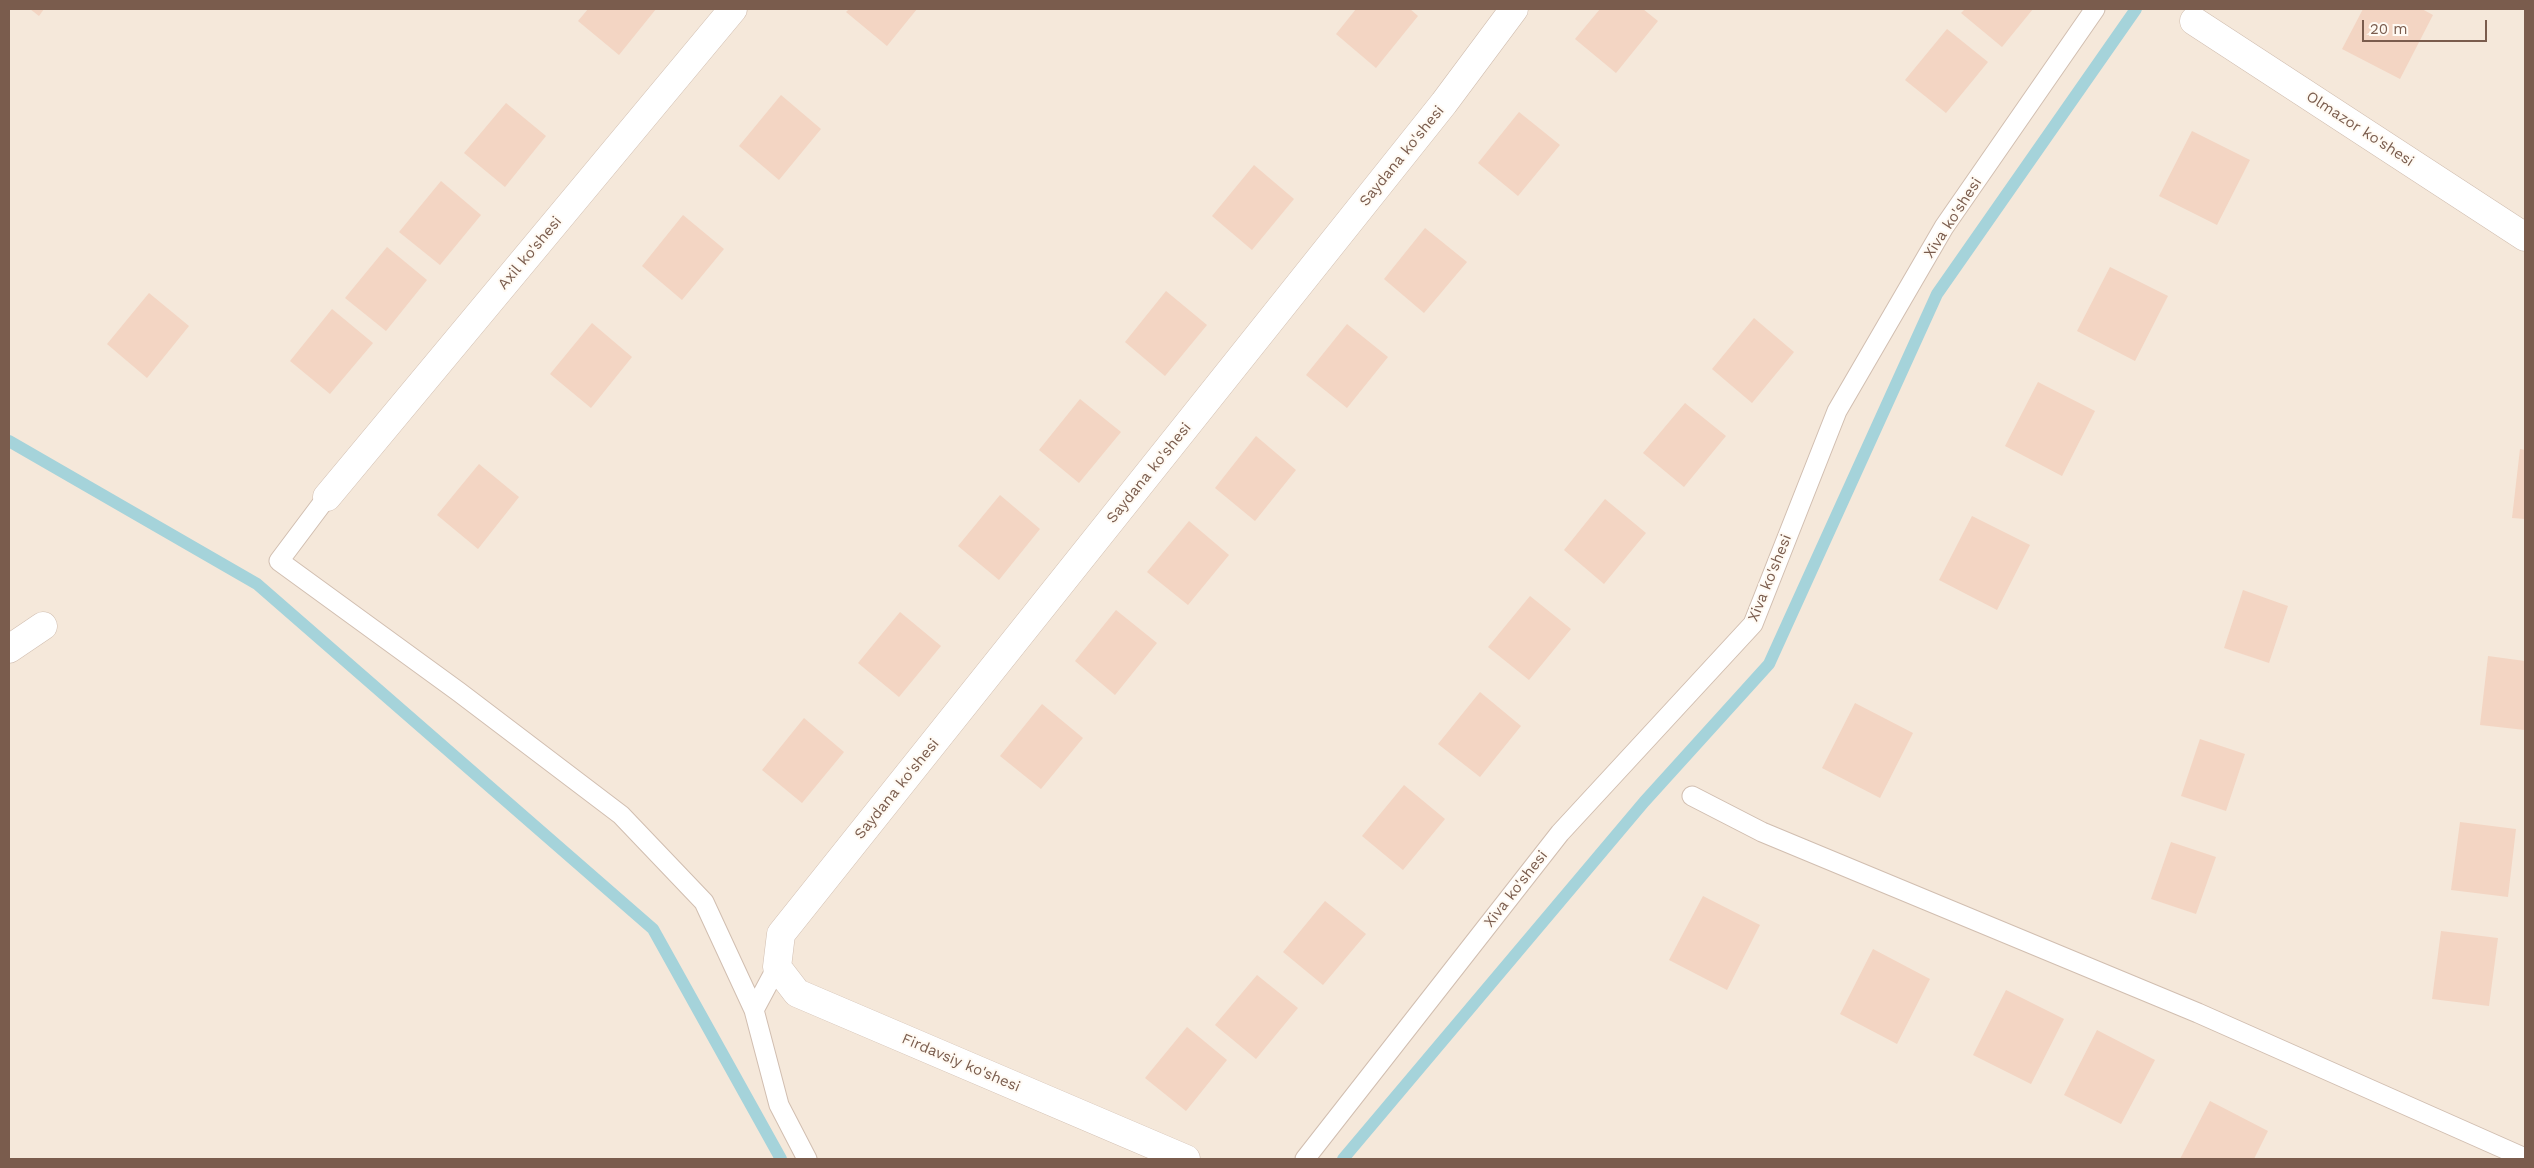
<!DOCTYPE html>
<html>
<head>
<meta charset="utf-8">
<style>
	body { margin:0 }
	#map { position:relative; width:2534px; height:1168px; overflow:hidden; background:#fdf6ec; font-family:"Work Sans",sans-serif }
	canvas { display:block }
	.frame { position:absolute; inset:0; border:10px solid #7a5c4d; pointer-events:none }
	.scale { position:absolute; left:2362px; top:20px; width:125px; height:22px; box-sizing:border-box; border:2px solid #7a5c4d; border-top:0; padding-left:6px; font-size:15px; line-height:18px; white-space:nowrap; color:#7a5c4d; -webkit-text-stroke:4px #fffaf3; paint-order:stroke }
</style>
</head>
<body>
<div id="map">
<canvas width="2534" height="1168"></canvas>
<div class="frame"></div>
<div class="scale">20 m</div>
</div>
<script>
const g = document.querySelector('canvas').getContext('2d');
g.lineJoin = 'round';
function fill(path, color) { g.fillStyle = color; g.fill(path, 'evenodd'); }
const poly = rows => new Path2D(rows.map(r => 'M' + r).join(''));
function strokePath(path, color, width, dash) { g.strokeStyle = color; g.lineWidth = width; g.lineCap = dash ? 'butt' : 'round'; g.setLineDash(dash || []); g.stroke(path); }
function label(font, color, halo, rows, align = 'center') {
  g.font = font + ' "Work Sans",sans-serif'; g.lineWidth = 4; g.setLineDash([]); g.textBaseline = 'middle'; g.strokeStyle = halo; g.fillStyle = color; for (const [text, x, y, turn = 0] of rows) {
    g.save(); g.translate(x, y); g.rotate((+turn || 0) * Math.PI / 180); g.textAlign = isNaN(turn) ? turn : align; if (halo) g.strokeText(text, 0, 0); g.fillText(text, 0, 0); g.restore();
  }
}
fill(poly([
	[9,9,2525,9,2525,1159,9,1159]
]), '#f5e8da');
strokePath(poly([
	[9,441,257,584,653,929,781,1159],
	[1343,1159,1644,802,1769,664,1937,294,2136,9]
]), '#a5d3da', 12);
fill(poly([
	[30,9,44,9,39,16],
	[588,9,656,9,619,55,578,21],
	[849,9,917,9,887,46,846,12],
	[1356,9,1410,9,1418,16,1376,68,1336,34],
	[1600,9,1643,9,1658,21,1616,73,1575,39],
	[1965,9,2033,9,2002,47,1961,13],
	[2363,9,2422,9,2433,15,2400,79,2342,49],
	[1947,29,1988,62,1946,113,1905,80],
	[781,95,821,129,779,180,739,146],
	[506,103,546,136,505,187,464,153],
	[1519,112,1560,145,1518,196,1478,163],
	[2192,131,2250,160,2217,225,2159,196],
	[1254,165,1294,199,1252,250,1212,216],
	[441,181,481,215,440,265,399,232],
	[683,215,724,249,682,300,642,266],
	[1425,228,1467,262,1424,313,1384,279],
	[387,247,427,280,386,331,345,298],
	[2110,267,2168,296,2135,361,2077,331],
	[1166,291,1207,325,1165,376,1125,342],
	[149,293,189,326,147,378,107,344],
	[332,309,373,343,330,394,290,361],
	[1754,318,1794,352,1752,403,1712,369],
	[592,323,632,357,591,408,550,374],
	[1347,324,1388,357,1347,408,1306,375],
	[2038,382,2095,411,2062,476,2005,446],
	[1080,399,1121,432,1079,483,1039,450],
	[1685,403,1726,436,1684,487,1643,453],
	[1256,436,1296,470,1255,521,1215,488],
	[2520,449,2525,450,2525,519,2512,518],
	[479,464,519,497,478,549,437,515],
	[1000,495,1040,529,999,580,958,546],
	[1605,499,1646,533,1604,584,1564,550],
	[1972,516,2030,545,1997,610,1939,580],
	[1189,521,1229,555,1188,605,1147,572],
	[2243,590,2288,606,2269,663,2224,648],
	[1530,596,1571,629,1529,680,1488,647],
	[1116,610,1157,643,1115,695,1075,661],
	[900,612,941,646,899,697,858,663],
	[2488,656,2525,661,2525,730,2480,725],
	[1480,692,1521,726,1480,777,1438,744],
	[1855,703,1913,733,1880,798,1822,768],
	[1042,704,1083,738,1041,789,1000,756],
	[804,718,844,752,802,803,762,770],
	[2200,739,2245,754,2226,811,2181,796],
	[1404,785,1445,819,1403,870,1362,836],
	[2460,822,2516,829,2508,897,2451,890],
	[2171,842,2216,857,2196,914,2151,899],
	[1703,896,1760,925,1727,990,1669,960],
	[1325,901,1366,934,1323,985,1283,952],
	[2441,931,2498,938,2489,1006,2432,999],
	[1873,949,1930,979,1897,1044,1840,1014],
	[1257,975,1298,1008,1256,1059,1215,1025],
	[2006,990,2064,1019,2031,1084,1973,1055],
	[1187,1027,1227,1060,1186,1111,1145,1078],
	[2097,1030,2155,1060,2121,1124,2064,1095],
	[2210,1101,2268,1131,2254,1159,2180,1159]
]), '#f3d5c3');
const service = poly([
	[327,497,279,561,459,692,621,815,704,902,754,1010],
	[1692,796,1762,832,2198,1013,2525,1158],
	[777,967,754,1010,779,1105,807,1159],
	[1305,1159,1560,833,1753,624,1837,411,1944,227,2095,9]
]);
const minor = poly([
	[2194,21,2525,237],
	[327,497,733,9],
	[9,649,43,626],
	[1186,1159,797,993,777,967,781,934,1444,103,1514,9]
]);
strokePath(service, '#d1beb0', 21);
strokePath(minor, '#d1beb0', 29);
strokePath(service, '#fff', 19);
strokePath(minor, '#fff', 28);
label('15px', '#7a5c4d', '#fffaf3', [
	["Olmazor ko'shesi",2360,129,33],
	["Saydana ko'shesi",1402,156,-51],
	["Xiva ko'shesi",1953,218,-57],
	["Axil ko'shesi",530,253,-50],
	["Saydana ko'shesi",1149,473,-51],
	["Xiva ko'shesi",1770,578,-68],
	["Saydana ko'shesi",897,789,-51],
	["Xiva ko'shesi",1516,889,-52],
	["Firdavsiy ko'shesi",961,1063,23]
]);
</script>
</body>
</html>
